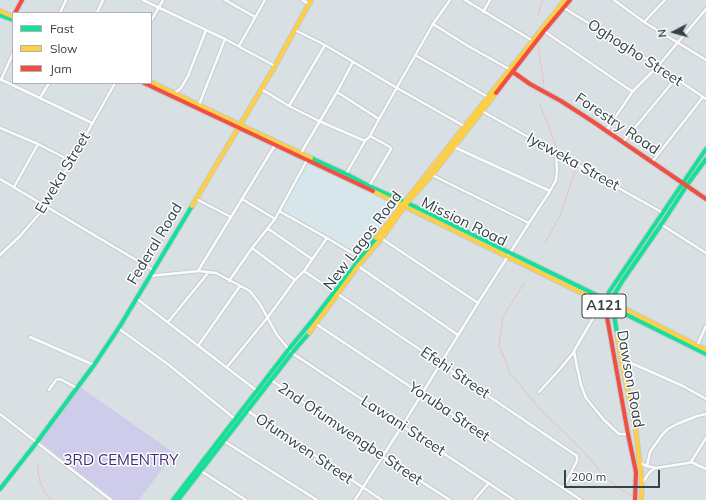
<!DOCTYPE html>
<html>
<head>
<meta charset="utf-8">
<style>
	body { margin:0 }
	#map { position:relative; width:706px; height:500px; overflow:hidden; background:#eaeef0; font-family:Mulish,sans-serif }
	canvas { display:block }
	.legend { position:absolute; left:12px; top:12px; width:140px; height:72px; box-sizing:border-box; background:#fff; border:1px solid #afb3b5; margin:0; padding:5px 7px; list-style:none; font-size:12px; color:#364246 }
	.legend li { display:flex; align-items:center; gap:8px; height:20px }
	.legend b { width:20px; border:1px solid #afb3b5 }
	.north { position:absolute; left:654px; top:12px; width:40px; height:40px; -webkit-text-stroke:3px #fff; paint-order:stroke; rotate:264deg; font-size:11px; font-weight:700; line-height:16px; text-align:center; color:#364246 }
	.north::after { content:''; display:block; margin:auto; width:14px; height:18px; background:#364246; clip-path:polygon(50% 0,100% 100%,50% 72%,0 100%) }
	.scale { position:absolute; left:564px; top:470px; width:96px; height:18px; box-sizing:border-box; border:2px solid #364246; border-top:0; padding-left:5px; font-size:12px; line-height:14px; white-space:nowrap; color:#364246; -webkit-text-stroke:3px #fff; paint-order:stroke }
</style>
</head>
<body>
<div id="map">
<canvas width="706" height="500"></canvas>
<ul class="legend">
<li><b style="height:5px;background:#16e098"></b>Fast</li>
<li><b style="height:5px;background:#ffcf43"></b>Slow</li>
<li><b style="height:5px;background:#f24e42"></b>Jam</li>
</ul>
<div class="north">N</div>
<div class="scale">200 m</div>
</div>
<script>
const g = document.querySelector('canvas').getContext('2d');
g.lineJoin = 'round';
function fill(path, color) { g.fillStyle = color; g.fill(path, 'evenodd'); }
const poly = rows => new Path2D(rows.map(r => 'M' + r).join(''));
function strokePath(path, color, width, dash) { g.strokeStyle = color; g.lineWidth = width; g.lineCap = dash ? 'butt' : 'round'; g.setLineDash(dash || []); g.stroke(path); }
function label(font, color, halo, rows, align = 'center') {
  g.font = font + ' Mulish,sans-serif'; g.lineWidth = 3; g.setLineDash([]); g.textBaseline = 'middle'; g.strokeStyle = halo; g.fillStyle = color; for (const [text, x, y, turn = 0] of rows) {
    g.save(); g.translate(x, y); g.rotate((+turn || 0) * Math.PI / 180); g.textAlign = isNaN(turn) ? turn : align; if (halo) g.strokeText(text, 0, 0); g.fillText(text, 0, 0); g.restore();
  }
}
fill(poly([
	[0,0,706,0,706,500,0,500],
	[13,13,151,13,151,83,13,83]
]), '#d8e0e4');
fill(poly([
	[308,157,404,204,361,260,277,211]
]), '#d6e6eb');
fill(poly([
	[80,387,174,453,139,500,115,500,68,464,40,441]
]), '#ceccea');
strokePath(poly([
	[538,15,543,0],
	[538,45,544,85],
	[540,105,557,148,566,157],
	[545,243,561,214,576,167,573,164],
	[524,283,503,317,499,345,510,373,540,409,565,433,586,454,604,476,623,491,634,497],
	[38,465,38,471,40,482,45,493,51,500]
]), '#edbfbc', 1);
const street = poly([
	[143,0,225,39,275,66],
	[225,0,255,17],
	[302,0,309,4],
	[465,0,533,41],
	[614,0,644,22,706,60],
	[564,8,658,66,706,99],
	[483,12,490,0],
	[60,13,66,0],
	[97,13,103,0],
	[151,21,163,0],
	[644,22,665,0],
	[433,24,468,46,509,69],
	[295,30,325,45,397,88,464,126],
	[544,31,630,90,633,91,658,66,706,9],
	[239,46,265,0],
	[415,55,488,97],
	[0,79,92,123],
	[1,80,13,53],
	[261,89,289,106,319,121,365,141],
	[337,92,379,119],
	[175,93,181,88,188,76,206,30],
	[40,98,49,83],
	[199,105,225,39],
	[289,106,325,45],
	[482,111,663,213],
	[0,128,38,144,71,161],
	[606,131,633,91],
	[623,142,676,78],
	[454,147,550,191],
	[301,153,337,92,353,62],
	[652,162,703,97],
	[346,174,365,141,370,136,379,119,433,24,450,0],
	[432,175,529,223],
	[0,179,153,270],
	[369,186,391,149,390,147,370,136],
	[14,187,38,144],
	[196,199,231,217],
	[242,199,275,219],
	[279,211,327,238,362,259],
	[662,225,706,253],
	[267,228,312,259],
	[378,236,478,303],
	[252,248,295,280],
	[0,255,20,236,46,206,115,83],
	[358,266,458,335],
	[198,271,275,145],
	[304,271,577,456,577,461,563,488],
	[149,276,199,271,216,273,250,291,260,304,277,335,292,353,514,500],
	[229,281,252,248,275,219,307,160],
	[136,298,256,390],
	[603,306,592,320,574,351,577,367,581,385,586,398,604,420,619,434,628,434],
	[168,322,208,273],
	[316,324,581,500],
	[118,328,169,365,235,419],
	[30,337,94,365],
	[198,346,240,286],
	[697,346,706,326],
	[622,359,683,386,706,399],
	[227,367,268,317,295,280,304,271,327,238],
	[271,380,383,457,450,500],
	[49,390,56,380,58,379,62,380,77,388],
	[539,392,560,369,574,352],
	[248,411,382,500],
	[0,414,111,500],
	[224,441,317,500],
	[691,462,706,438],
	[640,463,647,466,656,468,688,463,691,462,706,469],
	[647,466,650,452,662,435,668,429,677,424,697,416,706,414],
	[201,471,246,500],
	[643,482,649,473,655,468],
	[355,500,402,426,478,303,529,223,550,191,556,180,557,170,556,152],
	[474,500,489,483]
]);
const fast = poly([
	[0,15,13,20],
	[311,158,346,174,369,186,420,209,619,306],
	[588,296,604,305,627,315,706,354],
	[607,317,606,309,604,305,609,292,706,149],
	[617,333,612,303,614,295,623,280,661,225,687,185,706,159],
	[0,489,37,442,94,365,120,326,192,206],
	[173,500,289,349,312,321,376,238],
	[178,500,292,353,309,333]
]);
const slow = poly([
	[0,11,13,17],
	[151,82,240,125,311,158],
	[373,191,588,296],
	[192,206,275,66,311,0],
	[376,238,565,0],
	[619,306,706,350],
	[309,333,358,266,382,238,407,203,432,175,496,93],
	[617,333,621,358,636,432,642,482,641,500]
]);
const jam = poly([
	[15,13,22,0],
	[513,72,530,84,561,101,592,121,706,199],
	[144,83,373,191],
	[496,93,544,31,570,0],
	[607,317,628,434,636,472,635,500]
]);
strokePath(street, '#c7ccce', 4.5);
strokePath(fast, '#c3cbd0', 6);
strokePath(slow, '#c3cbd0', 6);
strokePath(jam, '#c3cbd0', 6);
strokePath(street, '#fcfcfd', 2.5);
strokePath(fast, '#16e098', 4);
strokePath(slow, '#ffcf43', 4);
strokePath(jam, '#f24e42', 4);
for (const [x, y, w] of [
	[604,306,44]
]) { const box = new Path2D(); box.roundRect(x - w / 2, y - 12, w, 24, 3); g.fillStyle = '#fff'; g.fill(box); strokePath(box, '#364246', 1); }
label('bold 14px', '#364246', null, [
	["A121",604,306]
]);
label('15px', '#364246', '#fff', [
	["Oghogho Street",635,53,33],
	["Forestry Road",617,124,34],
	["Iyeweka Street",573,162,29],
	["Eweka Street",63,173,-59],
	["Mission Road",464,222,26],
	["New Lagos Road",363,241,-53],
	["Federal Road",155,244,-59],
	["Efehi Street",455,373,34],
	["Dawson Road",630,379,80],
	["Yoruba Street",449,412,34],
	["Lawani Street",403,426,33],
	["2nd Ofumwengbe Street",350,434,34],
	["Ofumwen Street",304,449,34]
]);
label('15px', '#412b76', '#fff', [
	["3RD CEMENTRY",121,460]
]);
</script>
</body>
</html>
